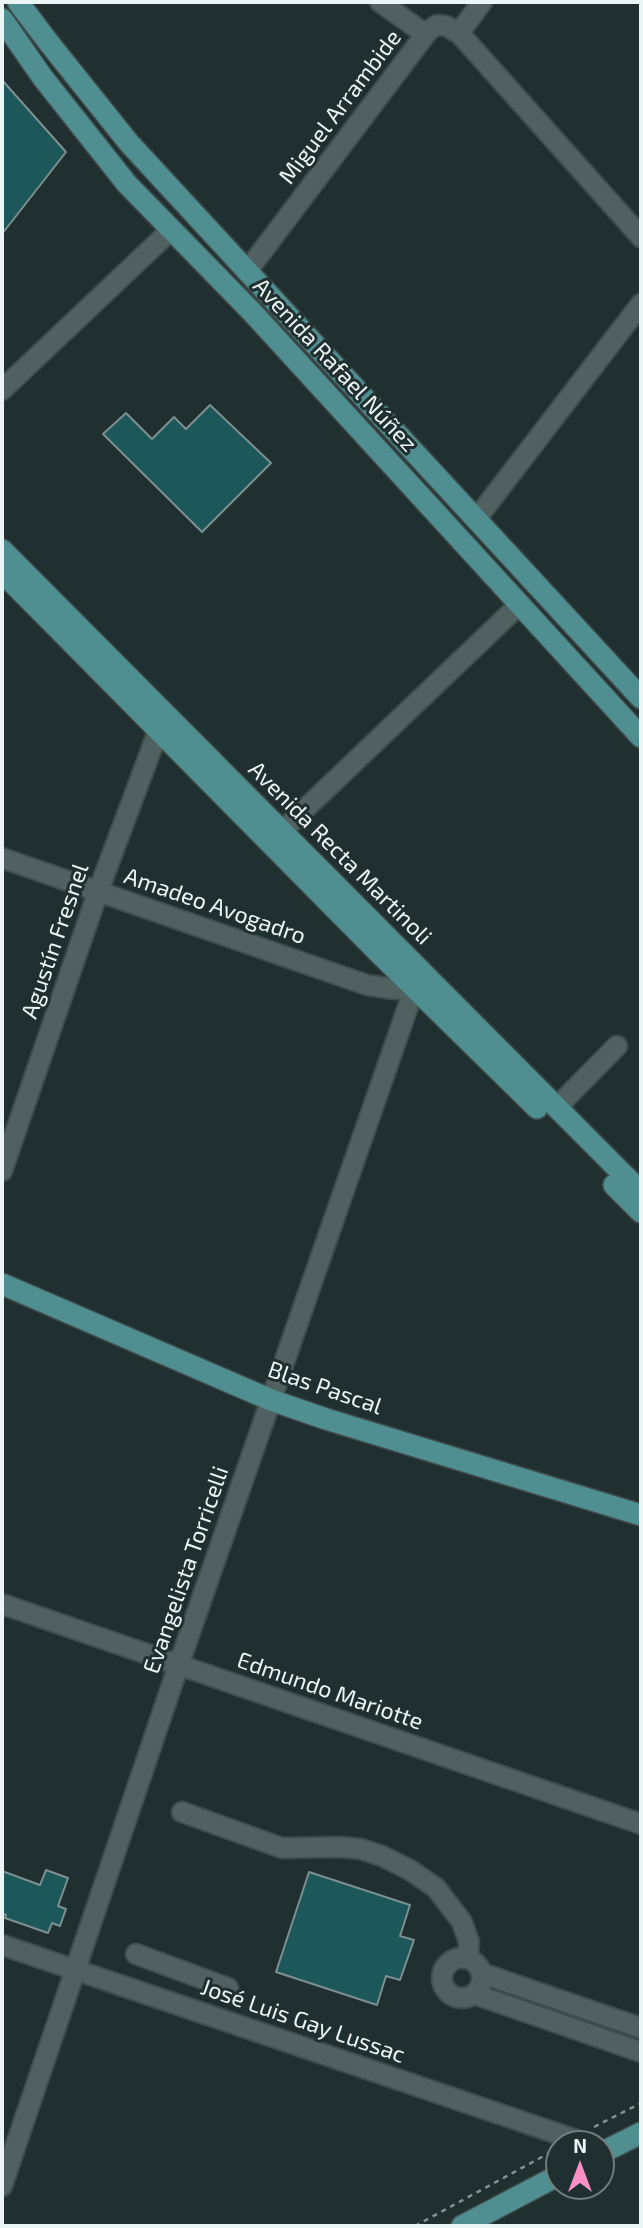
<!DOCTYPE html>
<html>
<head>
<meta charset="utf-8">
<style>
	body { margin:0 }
	#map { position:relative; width:643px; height:2228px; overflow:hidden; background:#202f2f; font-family:"Exo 2",sans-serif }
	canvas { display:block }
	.frame { position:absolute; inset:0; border:4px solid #ecf5f5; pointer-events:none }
	.north { position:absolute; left:545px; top:2130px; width:70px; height:70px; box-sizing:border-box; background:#202f2f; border:2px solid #727e7e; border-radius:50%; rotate:0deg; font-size:19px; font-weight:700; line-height:28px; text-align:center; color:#ecf5f5 }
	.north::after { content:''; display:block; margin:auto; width:24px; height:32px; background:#fb8fc6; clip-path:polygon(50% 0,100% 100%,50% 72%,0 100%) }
</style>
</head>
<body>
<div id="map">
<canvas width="643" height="2228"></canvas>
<div class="frame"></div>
<div class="north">N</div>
</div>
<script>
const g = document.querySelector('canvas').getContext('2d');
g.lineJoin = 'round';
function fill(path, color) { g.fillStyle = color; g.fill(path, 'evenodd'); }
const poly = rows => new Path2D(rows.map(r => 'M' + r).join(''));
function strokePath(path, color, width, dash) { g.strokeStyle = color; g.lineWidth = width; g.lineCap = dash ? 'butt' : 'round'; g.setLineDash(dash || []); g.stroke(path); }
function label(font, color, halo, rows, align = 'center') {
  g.font = font + ' "Exo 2",sans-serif'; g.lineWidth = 6; g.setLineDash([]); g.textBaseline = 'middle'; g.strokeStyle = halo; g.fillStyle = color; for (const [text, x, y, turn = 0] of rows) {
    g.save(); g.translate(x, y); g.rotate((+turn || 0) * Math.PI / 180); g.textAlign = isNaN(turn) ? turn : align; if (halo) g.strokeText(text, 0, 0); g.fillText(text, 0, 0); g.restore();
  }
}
const building = poly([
	[2,80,66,152,2,234,2,80],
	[210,405,271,463,202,532,103,434,126,413,152,439,174,417,186,429,210,405],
	[46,1870,68,1878,58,1906,66,1909,60,1926,52,1923,48,1933,5,1918,6,1915,2,1913,2,1871,40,1885,46,1870],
	[309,1872,410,1905,400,1936,414,1940,400,1980,386,1976,377,2005,276,1972,309,1872]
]);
fill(building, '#1c5759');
strokePath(building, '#7e8f8f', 2);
const minor = poly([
	[380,2,425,34],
	[459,33,641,237],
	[248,270,428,31,437,25,446,26,459,33,482,2],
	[2,390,171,230],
	[477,518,641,304],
	[282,831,520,604],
	[2,858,367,985,394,989,415,988],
	[556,1108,617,1046],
	[2,1171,98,892,159,729],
	[2,1604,641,1824],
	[182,1812,282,1848,340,1847,361,1849,382,1856,410,1870,436,1888,462,1922,469,1942,468,1959],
	[2,1945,588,2144],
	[136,1954,228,1988],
	'442 1978a20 20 0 1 1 40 0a20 20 0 1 1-40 0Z',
	[481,1973,641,2028],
	[474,1994,641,2052],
	[2,2186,179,1664,419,975]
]);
const major = poly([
	[18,2,49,43,129,143,641,698],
	[2,19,43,78,127,184,252,312,641,737],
	[2,550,641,1192],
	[2,572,381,955,537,1108],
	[614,1185,641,1212],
	[2,1284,271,1400,326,1419,641,1515],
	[601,2153,641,2133],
	[462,2226,559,2175]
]);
strokePath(minor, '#3f4c4c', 23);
strokePath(major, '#3f4c4c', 24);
strokePath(poly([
	[594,2127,641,2103],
	[415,2226,553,2151]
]), '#869292', 2.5, [5, 5]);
strokePath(minor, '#516162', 19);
strokePath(major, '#4f8f92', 21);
label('23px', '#ecf5f5', '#202f2f', [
	["Miguel Arrambide",340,107,-53],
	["Avenida Rafael Núñez",335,365,47],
	["Avenida Recta Martinoli",340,853,45],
	["Amadeo Avogadro",215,906,19],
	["Agustín Fresnel",55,941,-71],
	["Blas Pascal",325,1388,19],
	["Evangelista Torricelli",186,1570,-71],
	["Edmundo Mariotte",330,1691,19],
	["José Luis Gay Lussac",303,2021,19]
]);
</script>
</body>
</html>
